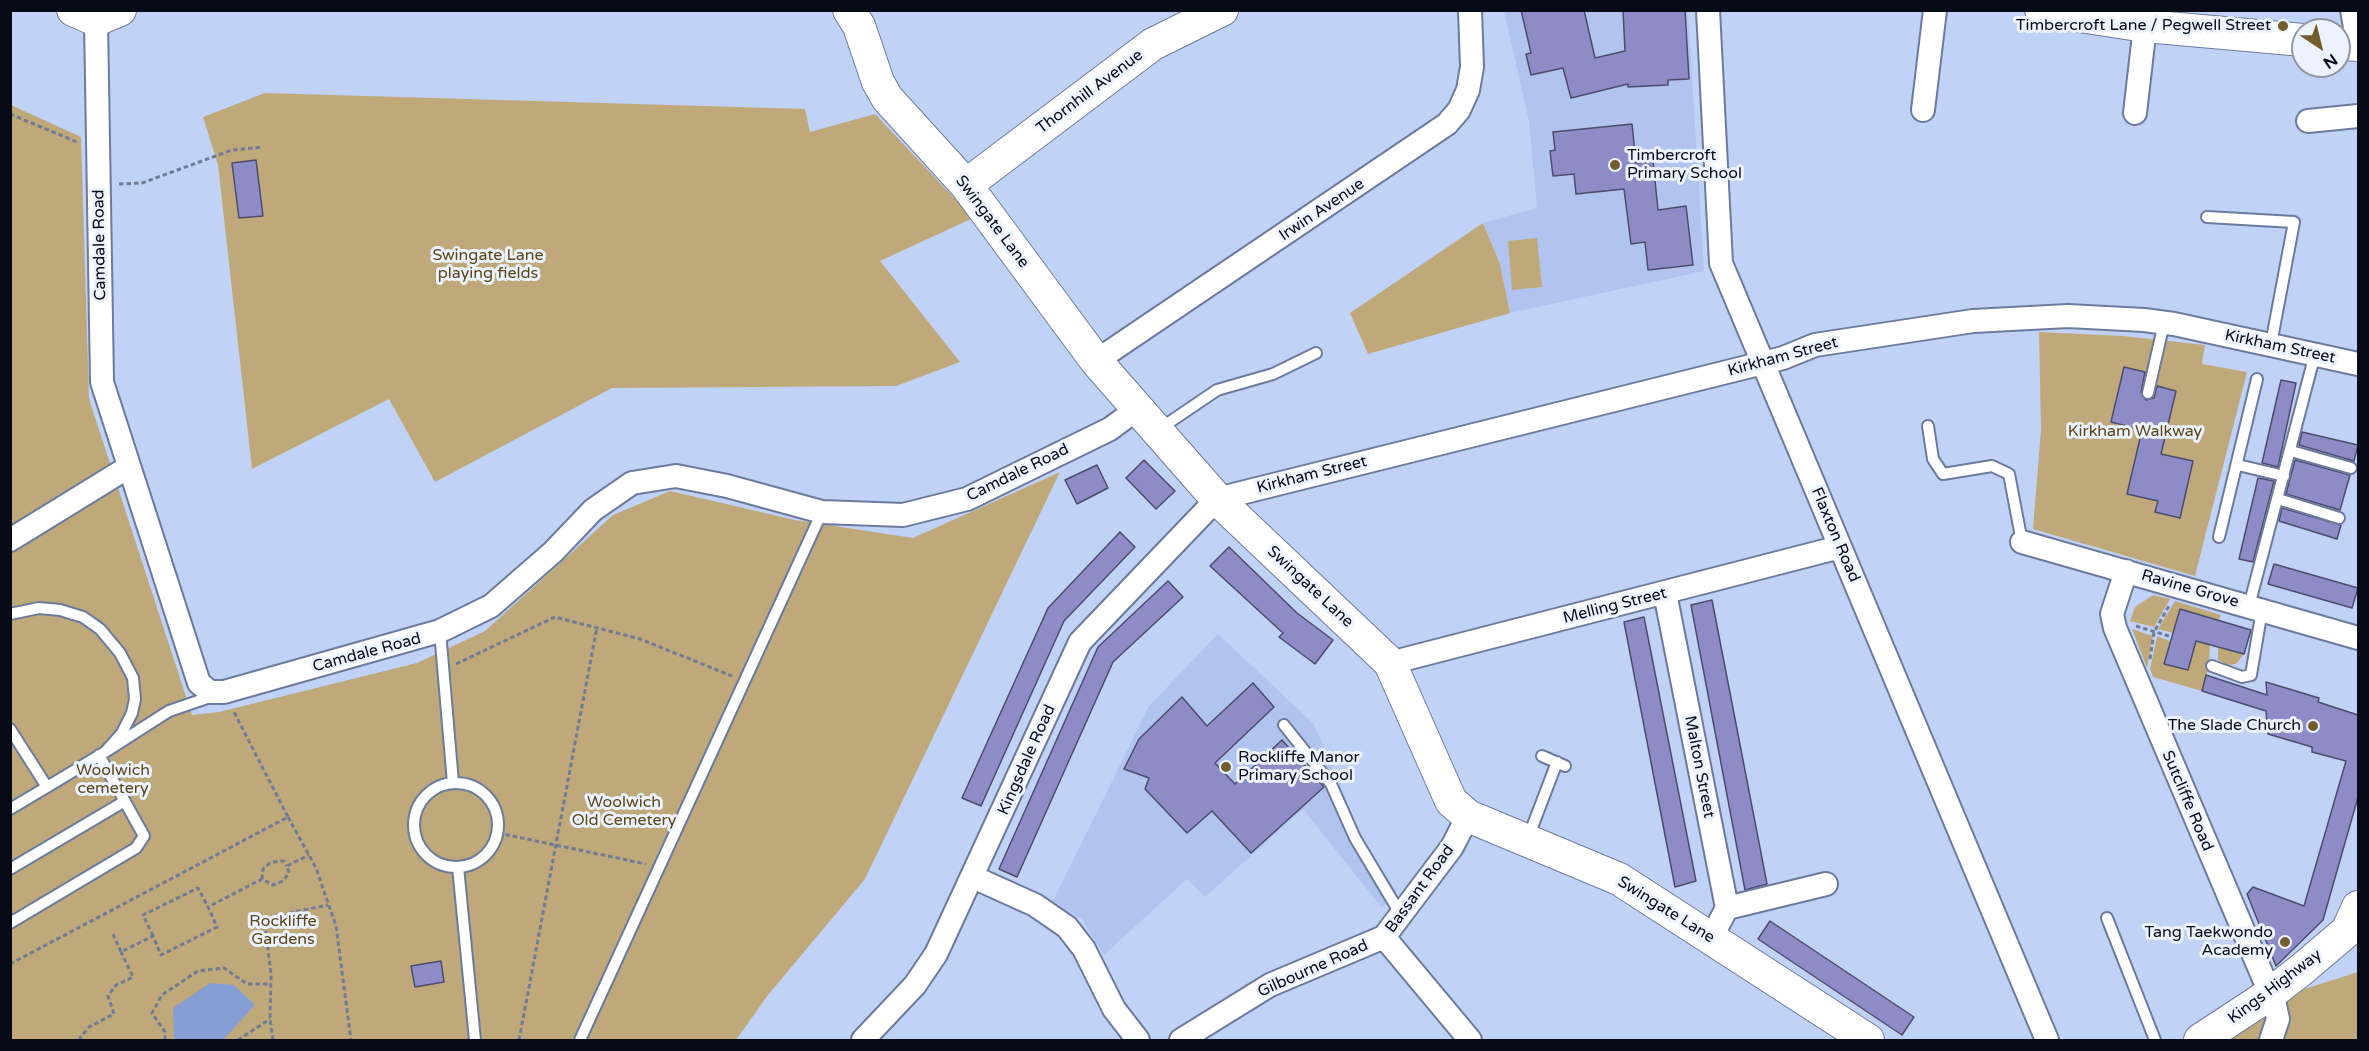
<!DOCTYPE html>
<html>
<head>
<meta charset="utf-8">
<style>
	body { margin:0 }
	#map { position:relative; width:2369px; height:1051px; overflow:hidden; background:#c1d2f7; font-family:"Varela Round",sans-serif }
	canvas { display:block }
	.frame { position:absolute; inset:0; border:12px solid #060b17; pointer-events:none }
	.north { position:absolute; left:2291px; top:18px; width:60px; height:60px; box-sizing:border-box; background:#edf3fe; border:2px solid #9196a2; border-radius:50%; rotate:145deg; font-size:16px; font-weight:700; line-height:24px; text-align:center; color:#060b17 }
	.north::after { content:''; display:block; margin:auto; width:21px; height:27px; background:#745d2d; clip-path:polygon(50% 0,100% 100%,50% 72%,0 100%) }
</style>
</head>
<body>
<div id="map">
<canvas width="2369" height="1051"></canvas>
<div class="frame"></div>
<div class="north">N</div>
</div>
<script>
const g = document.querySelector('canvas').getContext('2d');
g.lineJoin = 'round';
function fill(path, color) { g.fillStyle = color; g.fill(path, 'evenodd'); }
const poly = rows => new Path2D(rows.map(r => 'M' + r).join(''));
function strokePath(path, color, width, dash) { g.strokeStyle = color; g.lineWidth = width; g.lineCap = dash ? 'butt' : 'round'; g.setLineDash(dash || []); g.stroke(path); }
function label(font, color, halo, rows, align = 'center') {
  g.font = font + ' "Varela Round",sans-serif'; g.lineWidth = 6; g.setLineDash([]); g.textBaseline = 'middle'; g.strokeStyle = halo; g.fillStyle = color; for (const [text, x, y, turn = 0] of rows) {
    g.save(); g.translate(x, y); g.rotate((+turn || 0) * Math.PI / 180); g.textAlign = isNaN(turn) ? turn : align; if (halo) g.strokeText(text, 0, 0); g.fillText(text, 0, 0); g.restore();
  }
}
fill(poly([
	[1504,11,1688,11,1704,271,1510,313,1500,264,1483,223,1537,208,1529,121],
	[1218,634,1314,724,1361,837,1397,892,1382,908,1303,809,1205,897,1187,879,1104,955,1082,919,1053,901,1149,706]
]), '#b1c4ef');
fill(poly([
	[265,93,805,109,810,132,875,114,973,218,880,261,960,362,896,386,612,388,435,482,389,399,252,469,218,165,203,117],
	[11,105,81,137,89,399,192,715,219,712,417,663,485,631,613,515,670,491,795,520,913,538,1060,472,865,879,768,995,736,1040,11,1040],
	[1483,223,1500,264,1510,313,1368,354,1350,313],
	[1537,238,1542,287,1512,290,1508,241],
	[2039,332,2123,336,2205,345,2202,364,2247,372,2195,576,2033,529,2041,430],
	[2153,595,2170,599,2154,627,2130,621,2135,607],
	[2175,601,2221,615,2219,620,2180,609,2173,633,2158,629],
	[2132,629,2153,636,2147,668],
	[2157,636,2170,641,2164,664,2188,670,2196,641,2210,645,2209,666,2202,691,2153,677,2150,669],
	[2218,647,2244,654,2236,664,2228,665,2218,660],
	[2358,972,2358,1040,2224,1040,2295,992]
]), '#bfa97a');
fill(poly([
	[210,983,234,985,255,1005,223,1040,174,1040,173,1008]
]), '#859fd5');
const building = poly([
	[1521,10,1584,10,1595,58,1625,51,1623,10,1685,10,1689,79,1668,80,1668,85,1628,87,1628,84,1571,98,1563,68,1531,75,1526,54,1531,53,1521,10],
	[1632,124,1636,163,1653,161,1658,210,1686,206,1693,265,1648,270,1645,242,1631,244,1624,189,1576,194,1574,174,1553,176,1550,151,1555,150,1553,132,1632,124],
	[256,160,263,216,239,218,232,163,256,160],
	[2124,367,2145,372,2141,392,2146,400,2154,398,2157,386,2176,391,2161,454,2193,461,2180,518,2155,512,2158,501,2127,494,2142,430,2111,422,2124,367],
	[2281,380,2296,383,2278,467,2262,463,2281,380],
	[2302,432,2358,445,2354,461,2299,445,2302,432],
	[1144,460,1175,491,1156,509,1126,478,1144,460],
	[2295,460,2350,475,2340,510,2286,494,2295,460],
	[1097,465,1108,488,1077,504,1065,480,1097,465],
	[2258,478,2274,481,2253,562,2239,559,2258,478],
	[2282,508,2341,525,2337,539,2279,521,2282,508],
	[1120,532,1135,547,1064,621,981,806,962,798,1048,608,1120,532],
	[1229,547,1297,613,1333,640,1315,664,1279,637,1283,633,1210,566,1229,547],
	[2274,564,2358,588,2352,608,2268,584,2274,564],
	[1168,581,1183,597,1113,662,1017,877,999,869,1098,647,1168,581],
	[1712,600,1767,884,1745,890,1691,605,1712,600],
	[2180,609,2251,630,2244,654,2196,641,2188,670,2164,664,2180,609],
	[1644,617,1696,881,1675,887,1624,622,1644,617],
	[2206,675,2267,695,2266,682,2319,698,2318,702,2358,715,2358,797,2323,920,2276,966,2247,894,2253,887,2304,906,2346,761,2312,752,2312,747,2268,734,2266,711,2202,691,2206,675],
	[1253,683,1274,707,1215,763,1235,784,1282,740,1324,787,1251,853,1212,811,1187,833,1145,789,1149,778,1124,769,1139,739,1182,697,1207,726,1253,683],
	[1770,921,1914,1017,1902,1035,1758,939,1770,921],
	[441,961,444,982,415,987,411,966,441,961]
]);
fill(building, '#8d8cc6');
strokePath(building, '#4c4c6d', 1.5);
const lane = poly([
	[2207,217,2294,222,2271,344],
	[2148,393,2164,323],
	[1928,426,1933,459,1943,474,1992,466,2009,474,2022,542],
	[1158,430,1217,390,1273,374,1316,353],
	[2291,451,2351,468],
	[2238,465,2284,476],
	[2278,499,2339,518],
	[2219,537,2257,379],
	[2249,606,2315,354],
	[10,614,39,608,60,610,83,617,100,629,120,653,133,678,135,699,132,713,122,733,105,752,169,711,213,696],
	[440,631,453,783],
	[2212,666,2242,677,2251,675,2262,610],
	[1284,725,1331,784,1355,838,1401,915],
	[10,729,47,787,105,752],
	[1542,756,1565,766],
	'414 825a42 42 0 1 1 84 0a42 42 0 1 1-84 0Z',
	[10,809,47,787],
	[1528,838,1557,762],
	[458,867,475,1040],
	[10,869,125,801],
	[2107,918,2155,1040],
	[10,923,136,848,144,836,99,755],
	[580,1040,822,512]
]);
const street = poly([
	[1708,10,1721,263,2047,1040],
	[2352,10,2358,45],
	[96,20,102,382,199,683,210,692,224,692,440,631,491,606,553,552,593,510,632,483,676,476,727,486,822,512,903,515,967,499,1110,429,1137,409],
	[1923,110,1935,10],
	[2135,113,2145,26],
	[2308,121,2358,116],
	[1096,361,1447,124,1459,110,1468,90,1472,67,1470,10],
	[10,540,127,468],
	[2022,542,2358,638],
	[2126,571,2112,614,2115,628,2275,1005,2278,1019,2271,1040],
	[1665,593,1727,908,1711,938],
	[1390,663,1840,547],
	[1468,816,1452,847,1384,937,1470,1040],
	[973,877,1035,905,1067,927,1084,949,1114,1009,1138,1040],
	[1727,908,1826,884],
	[863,1040,915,985,936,954,1080,642,1217,499,1783,358,1815,345,1973,321,2068,316,2144,320,2174,324,2358,364],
	[1181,1040,1270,985,1384,937]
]);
const secondary = poly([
	[73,10,96,20,120,10],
	[849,10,859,26,878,82,887,98,966,185,1096,361,1217,499,1390,663,1451,801,1468,816,1619,879,1868,1040],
	[2041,10,2145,26,2303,40],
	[2339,44,2358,45],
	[966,185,1153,44,1222,10],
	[2200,1040,2270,994,2301,970,2347,931,2358,907]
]);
strokePath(lane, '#6c7b9d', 14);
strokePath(street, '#6c7b9d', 26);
strokePath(secondary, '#6c7b9d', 34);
strokePath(poly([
	[10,114,77,142],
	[119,184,142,183,232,150,262,147],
	[2136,626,2172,637],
	[2150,659,2154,632,2170,604],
	[456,664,555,617,640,639,732,676],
	[288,817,316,868,336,926,351,1040],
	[498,833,646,864],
	[262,879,263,869,270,863,278,861,284,861,287,866],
	[113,934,121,952,153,936,161,955,217,927,208,907,262,879,273,885,283,881,289,873,287,866,309,855],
	[153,936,143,915,198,888,208,907],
	[10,964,288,817,233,710],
	[81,1040,80,1038,89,1027,114,1014,108,996,116,985,133,977,121,952],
	[165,1040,165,1032,152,1013,162,995,198,971,224,968,247,984,271,984],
	[238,1040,270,1019],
	[273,1040,270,1019,271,974,265,925,293,912,328,905],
	[519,1040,597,627]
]), '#707c96', 3, [4.5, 3]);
strokePath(lane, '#fff', 10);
strokePath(street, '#fff', 22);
strokePath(secondary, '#fff', 32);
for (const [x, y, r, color] of [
	[2283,26,6,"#745d2d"],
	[1615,165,6,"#745d2d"],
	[2313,726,6,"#745d2d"],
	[1226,767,6,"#745d2d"],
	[2285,942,6,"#745d2d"]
]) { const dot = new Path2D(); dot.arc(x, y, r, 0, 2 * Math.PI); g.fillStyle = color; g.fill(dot); strokePath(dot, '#edf3fe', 2); }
label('16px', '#060b17', '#edf3fe', [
	["Timbercroft Lane / Pegwell Street",2271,26],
	["Timbercroft",1627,156,"left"],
	["Primary School",1627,174,"left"],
	["The Slade Church",2301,726],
	["Rockliffe Manor",1238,758,"left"],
	["Primary School",1238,776,"left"],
	["Tang Taekwondo",2273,933],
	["Academy",2273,951]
], 'right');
label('16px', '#060b17', '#edf3fe', [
	["Thornhill Avenue",1090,92,-37],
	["Irwin Avenue",1322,210,-34],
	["Swingate Lane",992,222,53],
	["Camdale Road",100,245,-91],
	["Kirkham Street",2280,347,12],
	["Kirkham Street",1783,357,-15],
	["Camdale Road",1018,473,-26],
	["Kirkham Street",1312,475,-14],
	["Flaxton Road",1835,535,67],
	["Swingate Lane",1310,587,43],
	["Ravine Grove",2190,589,16],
	["Melling Street",1615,606,-14],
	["Camdale Road",367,653,-15],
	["Kingsdale Road",1027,760,-66],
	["Malton Street",1699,767,79],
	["Sutcliffe Road",2187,801,67],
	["Bassant Road",1420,889,-54],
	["Swingate Lane",1666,910,32],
	["Gilbourne Road",1313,969,-24],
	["Kings Highway",2275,987,-37]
]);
label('16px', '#5a4617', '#edf3fe', [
	["Swingate Lane",488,256],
	["playing fields",488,274],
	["Kirkham Walkway",2135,432],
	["Woolwich",113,771],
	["cemetery",113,789],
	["Woolwich",624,803],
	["Old Cemetery",624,821],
	["Rockliffe",283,922],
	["Gardens",283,940]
]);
</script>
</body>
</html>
